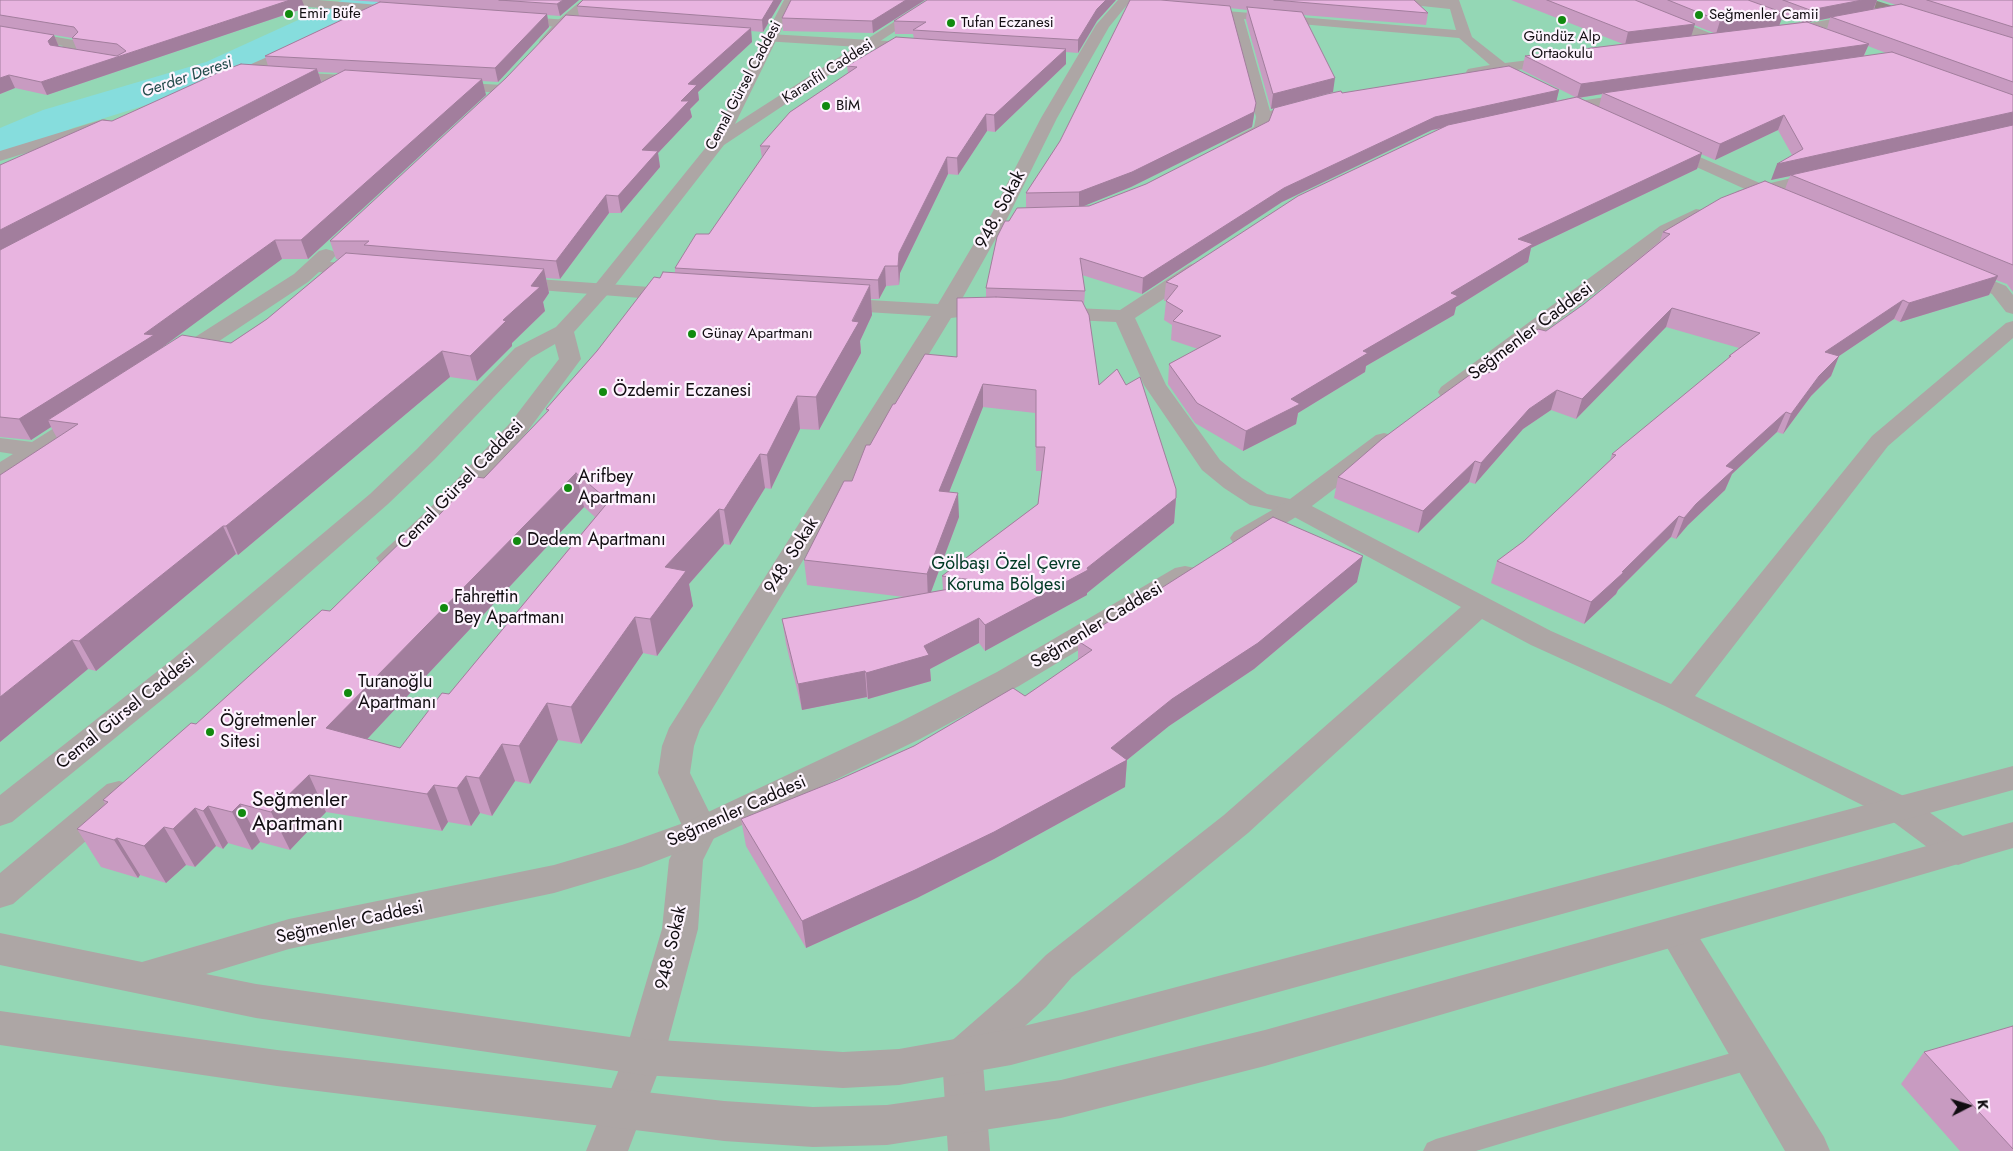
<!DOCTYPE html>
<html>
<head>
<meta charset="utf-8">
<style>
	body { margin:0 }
	#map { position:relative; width:2013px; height:1151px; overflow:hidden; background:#f0e6f1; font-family:Jost,sans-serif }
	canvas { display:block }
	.north { position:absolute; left:1943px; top:1081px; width:50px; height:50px; -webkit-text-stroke:4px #fdf4fe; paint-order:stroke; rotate:85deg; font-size:14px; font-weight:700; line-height:20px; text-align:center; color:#110d11 }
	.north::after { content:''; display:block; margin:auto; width:18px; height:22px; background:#110d11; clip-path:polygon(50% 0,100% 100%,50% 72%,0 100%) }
</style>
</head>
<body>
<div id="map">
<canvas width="2013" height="1151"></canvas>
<div class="north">K</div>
</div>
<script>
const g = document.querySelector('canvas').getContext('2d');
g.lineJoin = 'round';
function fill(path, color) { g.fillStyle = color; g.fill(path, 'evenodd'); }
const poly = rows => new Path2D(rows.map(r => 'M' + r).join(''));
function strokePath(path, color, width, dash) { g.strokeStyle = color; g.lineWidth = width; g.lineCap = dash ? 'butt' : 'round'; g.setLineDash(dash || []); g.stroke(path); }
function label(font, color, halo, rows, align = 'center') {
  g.font = font + ' Jost,sans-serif'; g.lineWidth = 4.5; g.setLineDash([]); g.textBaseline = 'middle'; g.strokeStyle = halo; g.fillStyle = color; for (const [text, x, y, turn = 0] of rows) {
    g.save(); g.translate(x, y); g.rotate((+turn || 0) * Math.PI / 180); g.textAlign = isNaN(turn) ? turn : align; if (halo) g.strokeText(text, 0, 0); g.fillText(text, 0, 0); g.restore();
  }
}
fill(poly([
	[0,0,2013,0,2013,1151,0,1151]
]), '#94d7b5');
fill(poly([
	[342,0,386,0,381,7,232,78,73,128,15,152,0,156,0,128,43,110,206,62,342,0]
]), '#86dddd');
fill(poly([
	[1752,1047,1760,1050,1764,1058,1760,1066,1752,1069,1476,1151,1423,1151,1427,1143,1436,1139,1752,1047]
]), '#ada6a5');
fill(poly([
	[582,0,595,0,551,45,541,45,539,42,541,39,557,21,582,0],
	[1118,0,1131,0,1109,27,1057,118,1009,215,958,306,967,308,970,312,967,316,951,318,700,729,694,746,690,773,718,830,703,860,698,929,664,1057,628,1151,586,1151,624,1057,662,929,669,860,684,830,658,773,662,746,669,728,931,316,834,310,827,308,824,304,827,300,834,298,938,304,991,215,1041,118,1096,25,1118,0],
	[1397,0,1459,0,1472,37,1505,63,1561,56,1568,60,1561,64,1517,70,1519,73,1517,76,1512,77,1501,73,1473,76,1468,75,1466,72,1468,69,1490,65,1459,38,1244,19,1270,111,1308,100,1313,102,1316,105,1313,108,1271,120,1267,133,1239,147,1227,147,1225,144,1227,141,1254,127,1256,117,1230,18,1194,15,1188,11,1190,8,1456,30,1450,9,1403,4,1397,0],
	[1610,0,1627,0,1720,37,1722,40,1720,43,1710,43,1612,3,1610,0],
	[1866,13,1872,17,1871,20,1782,36,1775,32,1782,28,1866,13],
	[0,27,79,41,81,44,73,52,94,55,96,58,89,62,57,57,55,54,63,46,0,35,0,27],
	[769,34,922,43,929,47,922,51,764,41,762,38,769,34],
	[301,42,308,46,306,49,232,83,227,84,222,83,220,80,222,77,301,42],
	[283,72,367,76,372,77,374,80,372,83,367,84,278,79,276,76,278,73,283,72],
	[448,82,503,85,508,86,510,89,508,92,503,93,443,89,441,86,443,83,448,82],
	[1638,92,1643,93,1645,96,1643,99,1554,115,1549,113,1546,110,1549,107,1554,105,1638,92],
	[104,119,110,121,112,124,110,127,0,161,0,151,104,119],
	[1665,142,1792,197,1795,201,1792,205,1786,206,1780,205,1659,150,1657,147,1659,144,1665,142],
	[326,249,333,251,336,255,330,262,367,265,374,267,377,271,374,275,367,277,319,272,308,282,183,365,175,367,167,365,164,360,167,355,294,274,319,251,326,249],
	[1196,263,1203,265,1206,269,1203,273,1135,318,1166,385,1220,460,1242,478,1267,494,1304,502,1551,631,1671,684,1872,436,2006,323,2013,321,2013,338,1888,446,1695,696,1912,800,1970,841,1975,851,1970,861,1958,865,1946,861,1888,818,1665,706,1531,645,1482,619,1248,833,1072,977,1046,1007,983,1064,990,1151,948,1151,942,1057,948,1044,1018,983,1046,955,1224,815,1461,607,1287,513,1250,505,1224,488,1202,470,1144,385,1116,322,1051,319,1044,317,1041,313,1044,309,1051,307,1120,310,1189,265,1196,263],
	[1957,266,2006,286,2013,295,2013,314,2006,312,1992,294,1950,276,1947,272,1950,268,1957,266],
	[509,277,678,289,685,291,688,295,685,299,678,301,502,287,499,283,502,279,509,277],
	[89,409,97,411,101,416,97,421,9,478,0,480,0,462,13,454,0,452,0,438,32,442,81,411,89,409],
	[1676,917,1689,921,1824,1137,1830,1151,1785,1151,1658,932,1663,921,1676,917]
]), '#ada6a5');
fill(poly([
	[268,0,318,0,404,7,410,11,404,15,274,4,268,0],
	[784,0,796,0,735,124,928,0,942,0,724,145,608,294,574,332,581,359,527,432,448,518,400,564,390,566,380,564,376,558,430,508,511,422,559,359,555,344,531,358,435,459,388,504,195,673,12,822,0,826,0,795,173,659,370,494,417,449,515,348,556,327,594,286,711,141,784,0],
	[512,16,596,22,603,26,596,30,507,23,506,20,512,16],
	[1825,170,1831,171,1833,175,1831,179,1743,200,1737,199,1734,195,1737,191,1825,170],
	[1696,209,1702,210,1705,214,1702,218,1674,234,1457,397,1449,399,1441,397,1438,392,1441,387,1660,226,1696,209],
	[1384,433,1392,435,1396,440,1392,445,1304,512,1252,544,1243,546,1234,544,1230,538,1234,532,1286,502,1376,435,1384,433],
	[1185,566,1195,568,1199,574,1195,580,1019,686,920,739,713,839,641,867,554,893,289,949,206,974,256,984,644,1039,843,1052,899,1049,1011,1029,1082,1012,2013,766,2013,790,1082,1046,1011,1065,899,1085,843,1088,644,1075,256,1018,0,965,0,933,142,962,289,919,554,865,622,845,689,821,898,723,997,672,1175,568,1185,566],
	[119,781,131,784,136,793,131,802,13,904,0,908,0,873,107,784,119,781],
	[2013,822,2013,848,1265,1066,1061,1118,887,1145,813,1147,724,1141,277,1086,0,1045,0,1011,277,1050,724,1101,813,1107,887,1105,1061,1080,1265,1030,2013,822]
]), '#ada6a5');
fill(poly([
	[1856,0,1874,0,1925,16,1926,19,1925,22,1915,22,1858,3,1856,0]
]), '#8f8584');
fill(poly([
	[0,0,305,8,47,95,15,88,0,94],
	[54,35,72,38,77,50,59,47],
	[348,0,579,0,560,16,547,15,549,27,498,82,482,81,486,95,308,259,282,259,162,347,231,343,267,319,339,259,336,259,330,241,579,16,577,6,583,0,782,0,763,32,751,31,752,42,698,92,699,100,690,109,692,117,658,153,660,167,621,213,609,213,560,279,546,278,549,293,543,302,545,311,512,343,512,346,477,381,450,377,238,555,236,554,96,671,88,669,0,742,57,438,51,427,31,440,0,437,0,165,112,121,268,66,265,56,379,2],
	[318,72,339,73,322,82],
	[791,0,925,0,873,33,783,31,782,18],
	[927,0,1116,0,1097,21,1078,53,1066,52,1066,64,995,132,987,131,958,175,948,174,900,273,899,285,886,286,879,299,871,299,872,315,860,341,861,353,819,430,800,429,771,489,765,488,730,545,724,544,689,584,693,606,657,656,643,653,581,744,558,740,530,784,515,781,492,816,480,813,471,826,448,822,442,831,326,812,290,850,260,842,252,850,228,843,223,849,216,846,195,867,186,865,166,883,140,875,138,878,101,867,77,829,105,804,103,800,196,724,330,611,422,533,484,478,547,412,546,409,660,278,675,273,675,268,709,234,762,158,760,146,848,73,847,66,914,39,913,34,895,34,894,21],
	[584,507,595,517,449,694,400,748,367,739],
	[1130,0,1414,0,1428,13,1426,25,1303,15,1333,92,1271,109,1246,20,1247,10,1230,8,1256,103,1252,127,1131,187,1083,206,1089,206,1146,184,1342,93,1559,90,1556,101,1575,97,1522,70,1525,56,1623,44,1511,0,1877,0,1874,9,1896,5,1881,0,2013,0,2013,292,2007,284,1996,280,1989,295,1900,322,1894,319,1839,356,1831,376,1811,396,1783,434,1777,432,1732,474,1725,490,1688,525,1676,539,1671,537,1618,590,1616,594,1584,624,1491,583,1497,561,1524,541,1610,460,1612,454,1728,360,1729,356,1739,348,1666,327,1576,419,1551,410,1523,429,1475,484,1469,482,1418,533,1334,498,1338,477,1489,373,1546,331,1584,304,1660,241,1663,232,1785,189,1790,176,1771,180,1792,155,1778,130,1715,160,1701,154,1697,169,1531,248,1528,262,1456,307,1454,315,1366,366,1365,372,1298,413,1296,424,1243,451,1195,423,1168,384,1169,364,1198,349,1171,340,1172,325,1164,320,1166,301,1164,301,1166,282,1440,129,1432,130,1282,202,1142,294,1082,275,1085,291,1084,305,1099,385,1176,498,1174,523,1087,593,1087,595,985,651,979,643,930,669,931,681,868,699,867,697,802,710,786,644,782,619,904,597,807,585,804,560,852,481,870,445,895,404,957,357,986,297,986,288,1009,221,1026,208,1026,193,1060,141],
	[1783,15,1803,22,1779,25],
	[1830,18,1827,29,1809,22],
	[1694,25,1714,33,1691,36],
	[1868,46,1886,53,1864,56],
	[1602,94,1599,107,1579,98],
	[983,407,1035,413,1036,471,1042,471,1038,504,942,576,943,590,931,592,959,517,949,492],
	[1357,582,1254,669,1169,726,1127,760,1125,787,994,859,917,898,806,948,746,846,741,819,838,780,1025,696,1078,660,1078,641],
	[2013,1026,2013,1151,1960,1151,1901,1084,1924,1052]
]), '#c89bc1');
fill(poly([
	[290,0,302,0,305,8,47,95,41,82],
	[563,0,579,0,560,16,557,4],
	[774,0,782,0,763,32,762,20],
	[906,0,925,0,873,33,872,21],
	[1106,0,1116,0,1097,21,1078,53,1078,40,1097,9],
	[1862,0,1877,0,1873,10,1831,17,1830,18,1805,23,1810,10],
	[1784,13,1779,26,1716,34,1720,21],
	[547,14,549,27,498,82,495,68],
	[1695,24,1691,37,1625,45,1628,32],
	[751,28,752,42,698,92,699,100,690,109,692,117,658,153,660,167,621,213,618,196,642,150,681,101,688,84],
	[54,35,59,47,53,54,48,41],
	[1869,44,1863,57,1603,93,1602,94,1577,98,1581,84],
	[1066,49,1066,64,995,132,994,115],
	[317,69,322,84,0,254,0,230],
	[9,75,15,88,0,94,0,78],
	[1335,78,1333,92,1271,109,1273,94],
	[482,79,486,95,308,259,301,240],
	[1559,90,1556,103,1432,130,1282,202,1142,294,1143,278,1284,188,1435,117],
	[1256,103,1252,127,1131,187,1079,208,1079,192],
	[2013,112,2013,126,1791,175,1790,176,1771,180,1777,164],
	[986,114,987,131,958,175,957,158],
	[1784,115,1778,130,1715,160,1720,144],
	[1702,153,1697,169,1531,248,1528,262,1456,307,1454,315,1366,366,1365,372,1298,413,1296,424,1243,451,1246,431,1291,399,1363,351,1518,239],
	[947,157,948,174,900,273,899,285,898,266,899,253],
	[606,195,609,213,560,279,556,261],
	[275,240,282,259,160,349,48,420,51,427,31,440,19,419,144,334],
	[885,266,886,286,879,299,878,280],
	[544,269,549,293,543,302,545,311,512,343,512,346,477,381,470,356,503,320],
	[1998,276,1989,295,1900,322,1909,303],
	[870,285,872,315,860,341,861,353,819,430,816,397],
	[1903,300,1894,319,1839,356,1831,376,1811,396,1783,434,1791,414,1819,376,1825,352],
	[1672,308,1666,327,1576,419,1582,399],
	[442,351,450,377,238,555,226,526],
	[983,384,983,407,940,515,939,491],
	[1557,390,1551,410,1523,429,1475,484,1481,463,1529,409],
	[797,396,800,429,771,489,767,455],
	[1786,412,1777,432,1732,474,1725,490,1688,525,1676,539,1684,518,1726,466],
	[760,454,765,488,730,545,724,510],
	[1475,461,1469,482,1418,533,1423,511],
	[576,473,584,507,342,766,326,728],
	[958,493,959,517,928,600,927,574],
	[1176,498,1174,523,1087,593,1087,595,985,651,985,625,1087,568],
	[719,509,724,544,689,584,693,606,657,656,650,619,665,567],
	[1679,516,1671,537,1618,590,1616,594,1584,624,1591,602],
	[223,526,236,554,96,671,79,641],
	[1363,556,1357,582,1254,669,1169,726,1127,760,1125,787,994,859,917,898,806,948,802,921,1111,748,1172,699],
	[635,617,643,653,581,744,571,707],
	[979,618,979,643,930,669,931,681,868,699,866,673,924,646],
	[72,640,88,669,0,742,0,697],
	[865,671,867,697,802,710,798,684],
	[547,703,558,740,530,784,519,746],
	[502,744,515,781,492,816,479,778],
	[309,775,326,812,290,850,271,812],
	[466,776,480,813,471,826,457,788],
	[434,785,448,822,442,831,427,794],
	[240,804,260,842,252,850,232,812],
	[208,806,228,843,223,849,203,811],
	[195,808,216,846,195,867,173,829],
	[164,827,186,865,166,883,144,846],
	[117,838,140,875,138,878,114,840]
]), '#a27e9d');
const building = poly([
	[0,0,290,0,41,82,9,75,0,78,0,26,54,35,48,41,50,45,117,56,126,51,117,44,72,38,78,32,74,27,0,15,0,0],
	[499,0,563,0,557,4,499,0],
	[583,0,774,0,762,20,577,6,583,0],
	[791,0,906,0,872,21,782,18,791,0],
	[927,0,1106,0,1097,9,1078,40,913,30,926,22,894,21,927,0],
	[1130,0,1161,0,1230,6,1256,103,1254,112,1132,172,1079,192,1026,193,1060,141,1130,0],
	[1274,0,1414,0,1428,13,1274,0],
	[1547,0,1635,0,1695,24,1628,32,1547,0],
	[1668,0,1748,0,1784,13,1720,21,1668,0],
	[1783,0,1862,0,1810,10,1783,0],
	[1927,0,2013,0,2013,27,1927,0],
	[380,2,547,14,495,68,265,56,380,2],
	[1901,4,2013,38,2013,82,1831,17,1901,4],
	[1247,7,1302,12,1335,78,1273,94,1247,7],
	[566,15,751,28,688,84,697,85,681,101,689,101,642,150,658,151,618,196,606,195,556,261,364,245,369,241,330,241,506,78,566,15],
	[1807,22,1869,44,1581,84,1525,56,1807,22],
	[896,37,1066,49,994,115,986,114,957,158,947,157,899,253,898,266,885,266,878,280,675,268,696,234,709,234,770,146,760,146,790,112,857,67,847,66,896,37],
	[1892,52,2013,95,2013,112,1777,164,1803,149,1784,115,1720,144,1603,93,1892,52],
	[241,64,317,69,0,230,0,165,102,120,112,121,222,71,241,64],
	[1509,66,1559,90,1435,117,1284,188,1143,278,1080,258,1085,291,986,288,997,237,1005,221,1009,221,1017,208,1089,206,1146,184,1269,121,1274,108,1327,94,1341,91,1342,93,1509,66],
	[345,70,482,79,301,240,275,240,144,334,154,335,19,419,0,417,0,250,345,70],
	[1577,97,1702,153,1518,239,1533,244,1451,293,1458,296,1363,351,1368,353,1291,399,1300,404,1246,431,1197,403,1169,364,1221,336,1173,321,1183,311,1166,301,1178,286,1166,282,1298,196,1448,125,1577,97],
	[2013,125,2013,265,1791,175,2013,125],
	[1765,181,1998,276,1909,303,1903,300,1825,352,1839,356,1819,376,1791,414,1786,412,1726,466,1734,469,1696,504,1684,518,1679,516,1622,572,1624,572,1591,602,1497,561,1524,541,1555,512,1616,455,1612,454,1731,356,1729,356,1760,333,1672,308,1582,399,1557,390,1529,409,1481,463,1475,461,1423,511,1338,477,1382,439,1421,410,1478,369,1489,373,1538,329,1546,331,1584,304,1670,234,1663,232,1721,198,1765,181],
	[346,253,544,269,531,286,540,287,503,320,506,321,470,356,442,351,226,526,223,526,79,641,72,640,0,697,0,475,78,424,48,420,182,335,231,343,267,319,346,253],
	[663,272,870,285,852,321,859,322,816,397,797,396,767,455,760,454,724,510,719,509,665,567,686,571,650,619,635,617,571,707,547,703,519,746,502,744,479,778,466,776,457,788,434,785,427,794,309,775,271,812,240,804,232,812,208,806,203,811,195,808,173,829,164,827,144,846,117,838,114,840,77,829,108,802,103,800,191,723,196,724,322,610,330,611,411,532,422,533,475,477,484,478,549,410,546,409,597,351,654,277,660,278,663,272],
	[576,473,609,501,449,694,442,693,400,748,326,728,576,473],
	[996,297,1082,301,1089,315,1099,385,1117,369,1126,385,1140,377,1176,489,1176,498,1087,568,1088,570,985,625,979,618,924,646,929,655,866,673,865,671,798,684,782,619,988,582,942,576,1038,504,1045,447,1036,447,1036,390,983,384,939,491,958,493,927,574,804,560,844,481,852,481,866,445,870,445,893,404,895,404,925,354,957,357,957,298,996,297],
	[1273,517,1363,556,1258,643,1172,699,1111,748,1127,760,994,832,915,870,802,921,741,819,838,780,914,746,1013,688,1025,696,1092,650,1078,641,1273,517],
	[2013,1026,2013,1149,1924,1052,2013,1026]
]);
fill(building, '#e8b4e0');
strokePath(building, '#a27e9d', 1);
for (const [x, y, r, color] of [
	[289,14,5,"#118a0f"],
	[1699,15,5,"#118a0f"],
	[1562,20,5,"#118a0f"],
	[951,23,5,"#118a0f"],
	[826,106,5,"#118a0f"],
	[692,334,5,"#118a0f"],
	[603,392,5,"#118a0f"],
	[568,488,5,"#118a0f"],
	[517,541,5,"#118a0f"],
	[444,608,5,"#118a0f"],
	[348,693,5,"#118a0f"],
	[210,732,5,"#118a0f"],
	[242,813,5,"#118a0f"]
]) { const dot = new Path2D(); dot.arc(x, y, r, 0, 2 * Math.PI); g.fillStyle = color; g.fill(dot); strokePath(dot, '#fdf4fe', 2); }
label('15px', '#110d11', '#fdf4fe', [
	["Emir Büfe",299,14],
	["Seğmenler Camii",1709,15],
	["Tufan Eczanesi",961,23],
	["Gündüz Alp",1562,37,"center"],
	["Ortaokulu",1562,54,"center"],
	["BİM",836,106],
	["Günay Apartmanı",702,334]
], 'left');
label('15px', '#110d11', '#fdf4fe', [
	["Karanfil Caddesi",828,72,-33],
	["Cemal Gürsel Caddesi",744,86,-62]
]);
label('italic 16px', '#234c4c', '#fdf4fe', [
	["Gerder Deresi",187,78,-19]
]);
label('18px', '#110d11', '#fdf4fe', [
	["948. Sokak",1001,210,-62],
	["Seğmenler Caddesi",1531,332,-37],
	["Cemal Gürsel Caddesi",461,485,-46],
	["948. Sokak",792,556,-58],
	["Seğmenler Caddesi",1097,626,-31],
	["Cemal Gürsel Caddesi",126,712,-39],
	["Seğmenler Caddesi",737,812,-24],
	["Seğmenler Caddesi",350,923,-12],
	["948. Sokak",672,948,-77]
]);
label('18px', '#110d11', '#fdf4fe', [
	["Özdemir Eczanesi",613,392],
	["Arifbey",578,478],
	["Apartmanı",578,499],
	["Dedem Apartmanı",527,541],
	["Fahrettin",454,598],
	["Bey Apartmanı",454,619],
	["Turanoğlu",358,683],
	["Apartmanı",358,704],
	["Öğretmenler",220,722],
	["Sitesi",220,743]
], 'left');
label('18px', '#003924', '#fdf4fe', [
	["Gölbaşı Özel Çevre",1006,565],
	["Koruma Bölgesi",1006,586]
]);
label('21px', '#110d11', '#fdf4fe', [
	["Seğmenler",252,801],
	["Apartmanı",252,825]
], 'left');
</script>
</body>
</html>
